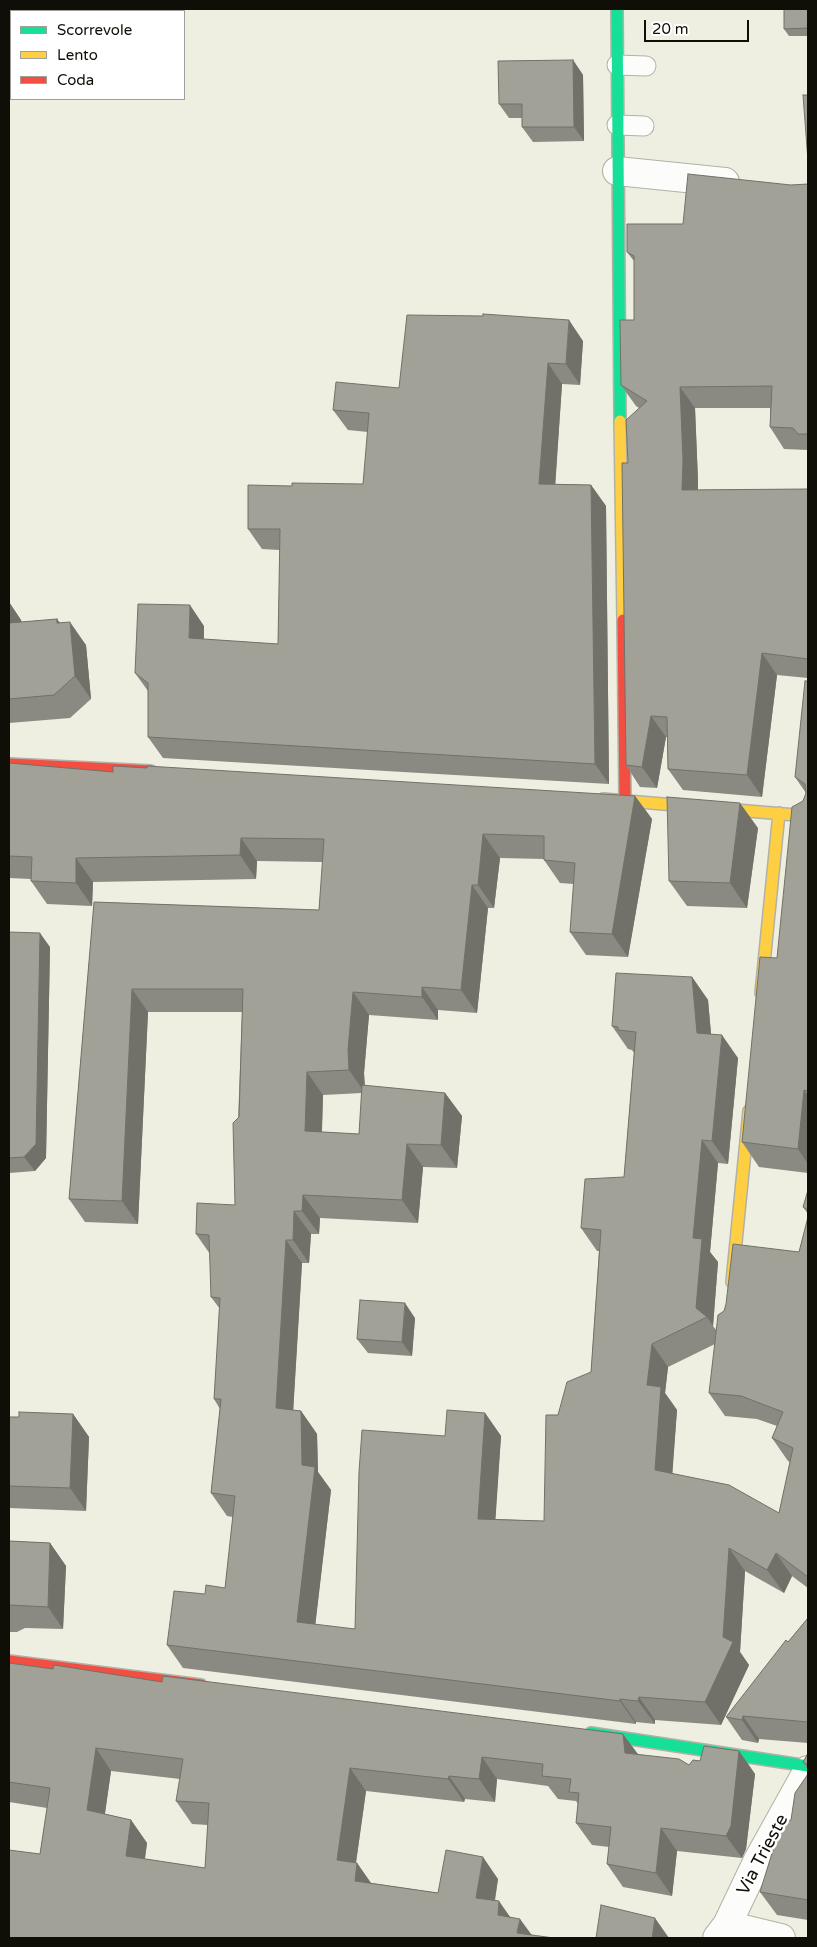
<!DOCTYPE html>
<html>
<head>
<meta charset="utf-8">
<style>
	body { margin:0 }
	#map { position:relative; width:817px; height:1947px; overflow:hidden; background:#eeeee1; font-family:"Varela Round",sans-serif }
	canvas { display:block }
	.frame { position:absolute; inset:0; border:10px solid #100f07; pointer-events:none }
	.legend { position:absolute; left:10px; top:10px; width:175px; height:90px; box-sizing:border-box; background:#fff; border:1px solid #9f9f9c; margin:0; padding:6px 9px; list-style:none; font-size:15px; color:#100f07 }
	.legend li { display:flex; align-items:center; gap:10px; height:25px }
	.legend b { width:25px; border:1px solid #9f9f9c }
	.scale { position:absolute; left:644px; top:20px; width:105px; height:22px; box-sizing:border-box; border:2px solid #100f07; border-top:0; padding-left:6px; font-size:15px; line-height:18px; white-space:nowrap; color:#100f07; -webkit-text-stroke:4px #fff; paint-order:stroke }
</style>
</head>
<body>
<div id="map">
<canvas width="817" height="1947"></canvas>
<div class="frame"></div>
<ul class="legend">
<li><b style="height:6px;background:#16e098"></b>Scorrevole</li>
<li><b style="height:6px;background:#ffcf43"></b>Lento</li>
<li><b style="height:6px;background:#f24e42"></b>Coda</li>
</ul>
<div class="scale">20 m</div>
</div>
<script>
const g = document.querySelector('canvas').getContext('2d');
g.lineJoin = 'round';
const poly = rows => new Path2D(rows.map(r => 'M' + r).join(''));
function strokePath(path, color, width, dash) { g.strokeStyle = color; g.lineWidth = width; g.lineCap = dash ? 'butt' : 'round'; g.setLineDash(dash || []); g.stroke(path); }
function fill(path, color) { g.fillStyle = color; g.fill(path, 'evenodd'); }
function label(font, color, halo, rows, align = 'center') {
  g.font = font + ' "Varela Round",sans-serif'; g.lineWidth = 5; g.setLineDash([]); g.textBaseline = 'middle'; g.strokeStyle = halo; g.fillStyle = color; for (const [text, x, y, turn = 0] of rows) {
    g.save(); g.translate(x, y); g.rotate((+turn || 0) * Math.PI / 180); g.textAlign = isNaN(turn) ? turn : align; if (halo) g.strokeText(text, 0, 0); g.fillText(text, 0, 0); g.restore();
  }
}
const lane = poly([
	[617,65,646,66],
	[617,125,644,126]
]);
const street = poly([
	[617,171,725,182],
	[727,1925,781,1938],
	[717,1938,727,1925,758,1860,808,1770]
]);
const fast = poly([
	[617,9,620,421],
	[591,1733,808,1766]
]);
const slow = poly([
	[620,421,623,620],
	[603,799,808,816],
	[761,993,779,813],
	[732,1282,749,1111]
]);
const jam = poly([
	[623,620,625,801],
	[9,764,151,771],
	[9,1661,201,1685]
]);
strokePath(lane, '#b2b1a7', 21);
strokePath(street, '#b2b1a7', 30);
strokePath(fast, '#b2b1a7', 14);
strokePath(slow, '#b2b1a7', 14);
strokePath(jam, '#b2b1a7', 14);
strokePath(lane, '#fcfcfa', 19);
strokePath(street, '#fcfcfa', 28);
strokePath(fast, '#16e098', 11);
strokePath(slow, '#ffcf43', 11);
strokePath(jam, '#f24e42', 11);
fill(poly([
	[808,9,808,36,789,36,784,29],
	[573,60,583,75,584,141,533,142,522,127,522,118,509,118,499,104],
	[808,184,808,450,784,449,770,427,770,408,695,408,698,481,698,490,808,489,808,678,777,675,762,797,683,790,668,769,667,737,666,737,657,788,640,787,626,765,628,463,639,408,636,406,621,385,634,320,634,261,627,252,683,224,791,185],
	[583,341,580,385,562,384,555,484,591,485,606,506,609,784,163,758,148,737,148,691,135,673,204,626,204,639,278,644,280,550,262,549,248,529,292,486,363,484,368,432,348,430,333,410,399,388],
	[9,602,21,620,22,622,57,619,60,623,86,645,91,699,70,718,9,723],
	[808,681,808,1173,759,1167,742,1142,777,958,803,801,806,793,795,777],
	[9,763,113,772,635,796,652,819,628,957,586,955,570,932,574,884,560,883,544,860,544,859,500,858,494,908,488,908,477,1013,438,1010,438,1020,369,1015,364,1073,365,1086,445,1093,462,1116,457,1168,423,1167,418,1223,320,1218,319,1234,311,1234,309,1263,302,1263,293,1410,301,1411,317,1434,318,1472,331,1490,315,1625,355,1629,445,1436,485,1413,501,1436,495,1519,544,1521,558,1415,591,1372,599,1251,597,1251,581,1228,624,1177,634,1053,632,1050,628,1049,612,1026,692,977,708,1000,711,1034,738,1058,728,1164,718,1163,710,1252,718,1262,713,1326,717,1331,799,1252,808,1217,808,1588,792,1576,784,1593,745,1571,740,1652,749,1665,721,1725,655,1720,655,1724,636,1722,636,1724,183,1668,167,1645,205,1594,225,1588,233,1517,227,1516,211,1493,220,1409,214,1399,220,1309,211,1297,210,1254,196,1234,235,1205,242,1012,148,1012,138,1224,85,1222,69,1199,94,902,319,910,323,862,257,861,256,879,93,882,92,906,47,904,31,881,31,879,9,878],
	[362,1093,359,1134,322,1132,323,1095],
	[715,1344,709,1393,725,1416,757,1419,777,1426,772,1438,788,1461,790,1462,779,1513,672,1473,677,1410,665,1393,668,1367],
	[758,828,747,908,687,906,669,881],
	[9,932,50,947,46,1158,35,1171,9,1173],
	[808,1190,808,1214,803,1207],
	[415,1318,412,1356,368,1353,357,1339],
	[73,1414,89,1437,86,1511,9,1508,9,1417,19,1417],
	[9,1541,50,1543,66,1566,63,1629,25,1628,17,1632,9,1632],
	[808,1618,808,1743,759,1739,758,1743,742,1740,726,1717],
	[9,1663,53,1669,162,1682,623,1734,638,1754,689,1765,700,1761,739,1751,755,1774,746,1849,742,1858,677,1851,672,1896,623,1887,607,1864,609,1847,592,1845,576,1823,578,1804,576,1801,558,1799,548,1786,497,1779,495,1802,465,1799,464,1802,366,1791,356,1863,357,1863,371,1883,438,1893,498,1879,495,1901,510,1917,532,1935,40,1854,47,1808,9,1802],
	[111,1771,180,1779,176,1801,192,1824,208,1825,205,1868,145,1859,147,1843,131,1820,105,1814],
	[808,1753,808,1770,803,1762],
	[808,1774,808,1920,777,1915,760,1892,791,1820]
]), '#8b8a82');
fill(poly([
	[573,60,583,75,584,141,574,127],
	[569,320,583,341,580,385,566,364],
	[548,363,562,384,554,504,539,484],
	[680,387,695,408,698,481,697,512,682,490],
	[591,485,606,506,609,784,595,764],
	[9,602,21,620,24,646,9,625],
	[190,605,204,626,203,658,189,638],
	[57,619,71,639,70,622,86,645,91,699,75,676,57,623],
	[762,653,777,675,762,797,747,775],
	[651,716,666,737,657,788,642,767],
	[635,796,652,819,628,957,612,934],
	[740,803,758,828,747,908,730,883],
	[483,834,500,858,494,908,478,885],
	[241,838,257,861,256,879,240,855],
	[76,858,93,882,92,906,76,883],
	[472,885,488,908,477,1013,461,990],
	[40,933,50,947,46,1158,35,1171,24,1157],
	[692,977,708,1000,713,1056,697,1033],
	[422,987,438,1010,438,1020,422,997],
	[132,989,148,1012,138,1224,122,1201],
	[353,992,369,1015,364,1073,365,1093,349,1070,348,1050],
	[722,1035,738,1058,728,1164,712,1141],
	[307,1072,323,1095,321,1154,305,1131],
	[804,1090,808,1096,808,1164,798,1149],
	[445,1093,462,1116,457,1168,441,1145],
	[702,1140,718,1163,710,1252,718,1262,713,1326,707,1317,696,1308,693,1238],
	[407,1144,423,1167,418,1223,402,1200],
	[303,1195,320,1218,319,1234,302,1211],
	[294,1211,311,1234,309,1263,293,1240],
	[286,1240,302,1263,292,1431,276,1408],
	[405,1303,415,1318,412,1356,402,1342],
	[652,1344,668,1367,665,1393,677,1410,671,1493,655,1470,647,1385],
	[301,1411,317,1434,318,1472,331,1490,313,1645,297,1622,302,1465],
	[485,1413,501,1436,494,1542,478,1519],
	[73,1414,89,1437,86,1511,70,1488],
	[50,1543,66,1566,63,1629,48,1607],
	[729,1548,745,1571,740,1652,749,1665,721,1725,705,1702,723,1637],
	[776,1553,792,1576,784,1593,767,1570],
	[639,1697,655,1720,655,1724,638,1701],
	[620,1699,636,1722,636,1724,620,1701],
	[743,1716,759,1739,758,1743,742,1720],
	[623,1734,639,1756,625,1753],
	[96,1748,111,1771,102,1833,87,1810],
	[739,1751,755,1774,746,1849,742,1858,726,1836],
	[482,1757,497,1779,495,1802,479,1779],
	[350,1768,366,1791,353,1883,337,1860],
	[449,1776,465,1799,464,1802,448,1779],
	[131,1820,147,1843,142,1879,126,1856],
	[661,1828,677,1851,672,1896,656,1873],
	[483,1857,498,1879,491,1921,476,1898],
	[357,1863,373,1886,355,1881],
	[499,1901,515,1924,498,1915],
	[655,1918,669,1938,652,1938],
	[520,1919,534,1938,517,1933]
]), '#71716a');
const building = poly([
	[784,9,808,9,808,28,784,29,784,9],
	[573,60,574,127,522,127,522,104,499,104,498,61,573,60],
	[803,95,808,95,808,161,803,95],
	[688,174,791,185,808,184,808,434,798,434,793,428,770,427,772,386,680,387,683,460,682,490,808,489,808,659,762,653,747,775,668,769,667,717,651,716,642,767,626,765,622,463,628,463,626,420,647,401,621,385,620,320,634,320,634,256,627,252,627,224,683,224,688,174],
	[483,314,569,320,566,364,548,363,539,484,591,485,595,764,148,737,148,683,135,673,138,604,190,605,189,638,278,644,280,529,248,529,248,485,292,486,292,483,363,484,369,413,333,410,336,382,399,388,407,315,483,316,483,314],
	[57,619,57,623,70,622,75,676,54,695,9,699,9,623,57,619],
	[805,681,808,681,808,1091,804,1090,798,1149,742,1142,760,957,777,958,792,807,803,801,806,793,805,784,795,777,805,681],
	[9,763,113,772,113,766,147,768,147,766,635,796,612,934,570,932,575,863,544,860,544,836,483,834,478,885,472,885,461,990,422,987,422,997,353,992,348,1050,349,1070,307,1072,305,1131,359,1134,362,1085,445,1093,441,1145,407,1144,402,1200,303,1195,302,1211,294,1211,293,1240,286,1240,276,1408,301,1411,302,1465,315,1467,297,1622,355,1629,359,1472,362,1430,445,1436,447,1410,485,1413,478,1519,544,1521,546,1415,558,1415,567,1382,591,1372,601,1230,581,1228,585,1179,624,1177,636,1032,618,1030,618,1027,612,1026,616,973,692,977,697,1033,722,1035,712,1141,702,1140,693,1238,702,1239,696,1308,707,1317,652,1344,647,1385,661,1387,655,1470,729,1485,779,1513,793,1448,772,1438,783,1412,741,1396,709,1393,718,1315,724,1311,726,1304,733,1244,799,1252,808,1217,808,1577,776,1553,767,1570,729,1548,723,1637,733,1642,705,1702,639,1697,638,1701,620,1699,620,1701,167,1645,174,1591,205,1594,206,1585,225,1588,235,1496,211,1493,221,1399,214,1399,220,1298,211,1297,209,1235,196,1234,197,1203,235,1205,233,1123,239,1117,243,989,132,989,122,1201,69,1199,94,902,319,910,324,839,241,838,240,855,76,858,76,883,31,881,32,857,9,856,9,763],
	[667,797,740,803,730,883,669,881,667,797],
	[9,932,40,933,36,1144,24,1157,9,1158,9,932],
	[808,1190,808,1210,803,1207,808,1190],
	[360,1300,405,1303,402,1342,357,1339,360,1300],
	[19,1412,73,1414,70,1488,9,1486,9,1417,19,1417,19,1412],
	[9,1541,50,1543,48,1607,9,1605,9,1541],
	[808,1618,808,1722,743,1716,742,1720,726,1717,786,1640,788,1642,808,1618],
	[9,1663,53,1669,54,1665,162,1682,163,1676,623,1734,625,1753,679,1759,689,1765,693,1760,700,1761,704,1746,739,1751,731,1826,726,1836,661,1828,656,1873,607,1864,611,1827,576,1823,579,1793,569,1792,571,1779,542,1776,543,1764,482,1757,479,1779,449,1776,448,1779,350,1768,337,1860,357,1863,355,1881,438,1893,446,1850,483,1857,476,1898,499,1901,498,1915,520,1919,517,1933,554,1938,9,1938,9,1850,40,1854,50,1788,9,1782,9,1663],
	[96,1748,183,1759,176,1801,209,1803,205,1868,126,1856,131,1820,87,1810,96,1748],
	[808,1753,808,1765,803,1762,808,1753],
	[808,1774,808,1900,760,1892,781,1824,791,1820,795,1793,808,1774],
	[601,1905,655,1918,652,1938,596,1938,601,1905]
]);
fill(building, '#a2a197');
strokePath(building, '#71716a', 1);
label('18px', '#100f07', '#fff', [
	["Via Trieste",763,1855,-62]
]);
</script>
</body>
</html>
